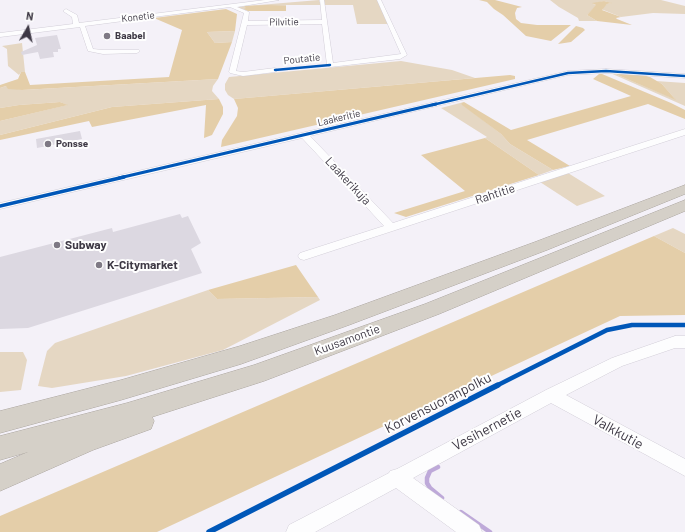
<!DOCTYPE html>
<html>
<head>
<meta charset="utf-8">
<style>
	body { margin:0 }
	#map { position:relative; width:685px; height:532px; overflow:hidden; background:#f4f1f8; font-family:Barlow,sans-serif }
	canvas { display:block }
	.north { position:absolute; left:8px; top:8px; width:40px; height:40px; -webkit-text-stroke:3px #fefefe; paint-order:stroke; rotate:9deg; font-size:11px; font-weight:700; line-height:16px; text-align:center; color:#3e3945 }
	.north::after { content:''; display:block; margin:auto; width:14px; height:18px; background:#3e3945; clip-path:polygon(50% 0,100% 100%,50% 72%,0 100%) }
</style>
</head>
<body>
<div id="map">
<canvas width="685" height="532"></canvas>
<div class="north">N</div>
</div>
<script>
const g = document.querySelector('canvas').getContext('2d');
g.lineJoin = 'round';
function fill(path, color) { g.fillStyle = color; g.fill(path, 'evenodd'); }
const poly = rows => new Path2D(rows.map(r => 'M' + r).join(''));
function strokePath(path, color, width, dash) { g.strokeStyle = color; g.lineWidth = width; g.lineCap = dash ? 'butt' : 'round'; g.setLineDash(dash || []); g.stroke(path); }
function label(font, color, halo, rows, align = 'center') {
  g.font = font + ' Barlow,sans-serif'; g.lineWidth = 4; g.setLineDash([]); g.textBaseline = 'middle'; g.strokeStyle = halo; g.fillStyle = color; for (const [text, x, y, turn = 0] of rows) {
    g.save(); g.translate(x, y); g.rotate((+turn || 0) * Math.PI / 180); g.textAlign = isNaN(turn) ? turn : align; if (halo) g.strokeText(text, 0, 0); g.fillText(text, 0, 0); g.restore();
  }
}
fill(poly([
	[319,0,321,5,286,5,286,11,248,11,235,7],
	[324,0,378,0,388,24,357,24,353,5,324,5],
	[550,0,661,0,685,6,685,14,653,13,621,17,601,9,607,4,611,3,604,1,593,4,597,5,587,15,597,21,579,21,578,18,559,7],
	[235,31,232,42,215,43,207,32],
	[22,43,25,72,21,72,19,75,8,66,7,49,2,46],
	[401,61,452,70,475,78,234,99,228,95,225,90,225,84,229,77],
	[608,72,613,73,675,99,662,84,656,81,685,83,685,106],
	[218,79,213,86,212,91,219,99,112,107,0,135,0,121,67,105,60,102,19,105,0,108,0,88,6,86,22,90],
	[464,102,461,103,501,134,510,144,553,170,539,175,485,138,487,137,441,108],
	[568,173,605,196,577,206,540,182],
	[673,228,685,234,685,253,654,236],
	[208,290,217,299,318,297,320,300,223,350,126,376,52,388,38,386,47,351,55,343],
	[0,352,23,352,27,360,21,390,0,392]
]), '#e5d7c3');
fill(poly([
	[479,0,495,0,522,7,517,8,515,13,516,19,521,23,537,25,571,25,551,41,526,36,503,15,494,9,487,2],
	[604,1,612,3,607,4,602,10,621,17,616,18,617,19,632,25,597,21,587,15,596,5,592,3],
	[268,5,286,6,286,11,248,11,244,9,246,8,244,6],
	[226,9,237,14,235,31,207,32,215,43,232,42,218,79,22,90,8,89,6,86,0,88,0,85,18,79,21,72,25,72,30,85,169,77,182,30,154,18],
	[576,26,583,28,585,30,571,42,558,44],
	[613,73,639,74,650,77,662,84,676,100],
	[599,74,602,74,671,103,685,110,685,119,648,104,527,140,570,166,553,170,510,144,501,134,462,105,461,103,464,102,511,130,631,96,593,79],
	[510,75,515,76,515,79,221,147,222,140,237,116,238,108,234,99],
	[219,99,223,107,223,114,212,135,204,138,206,105,92,127,89,121,0,140,0,135,112,107],
	[60,102,68,105,0,121,0,108,19,105],
	[485,138,539,175,406,217,394,213,465,191,421,155],
	[654,236,685,253,685,315,620,316,157,532,0,532,0,516],
	[296,265,318,297,217,299,208,290]
]), '#e4cea9');
strokePath(poly([
	[438,467,430,471,427,478,427,483,430,488,442,498],
	[461,512,490,532]
]), '#bea9d9', 4.5);
fill(poly([
	[57,35,61,49,58,49,58,52,53,52,54,57,40,59,38,52,22,55,21,52,37,45,35,38],
	[80,131,82,139,37,148,36,139],
	[180,214,182,218,188,216,201,243,191,249,202,273,28,328,0,329,0,257,112,228,113,232]
]), '#dcd8e1');
const minor = poly([
	[265,0,279,0,237,7,249,12,248,21,322,20,320,0,324,0,333,63,401,54,377,0,381,0,407,55,400,59,330,67,327,65,322,24,247,25,236,71,243,72,275,68,278,70,275,72,243,76,230,73,229,72,244,13,230,7,85,26,93,49,103,50,139,50,140,51,137,53,103,54,88,51,80,27,0,37,0,33,73,24,72,17,63,11,66,9,77,15,79,23,265,0],
	[606,69,685,74,685,78,606,73,568,75,310,136,393,223,685,129,685,135,304,260,300,259,298,256,300,253,384,226,302,138,0,209,0,203,568,71,606,69],
	[675,336,685,336,685,348,675,348,622,366,566,395,685,459,685,476,551,403,413,478,479,525,482,532,456,532,396,488,315,532,286,532,289,525,389,473,390,471,397,469,546,390,612,358,675,336]
]);
const highway = poly([
	[685,185,685,194,547,250,349,325,241,364,121,400,0,433,0,411,121,380,240,346,335,315,535,242,685,185],
	[685,200,685,211,439,314,264,381,152,417,154,421,151,429,93,450,0,491,0,464,28,452,0,460,0,436,127,403,254,365,425,304,685,200]
]);
strokePath(minor, '#d2ced8', 1);
strokePath(highway, '#aba59f', 1);
fill(minor, '#fdfdfe');
fill(highway, '#d5d0c8');
strokePath(poly([
	[275,70,330,65],
	[432,105,568,73,606,71,685,76]
]), '#0057b8', 2.5);
strokePath(poly([
	[119,178,436,104]
]), '#0057b8', 3);
strokePath(poly([
	[0,206,124,177]
]), '#0057b8', 3.5);
strokePath(poly([
	[496,386,607,330,632,325,685,325]
]), '#0057b8', 4.5);
strokePath(poly([
	[209,532,498,385]
]), '#0057b8', 5.5);
for (const [x, y, r, color] of [
	[107,36,4,"#7e7984"],
	[48,144,4,"#7e7984"],
	[57,245,4,"#7e7984"],
	[99,265,4,"#7e7984"]
]) { const dot = new Path2D(); dot.arc(x, y, r, 0, 2 * Math.PI); g.fillStyle = color; g.fill(dot); strokePath(dot, '#fefefe', 1.5); }
label('10px', '#3e3945', '#fefefe', [
	["Konetie",138,17,-7],
	["Pilvitie",284,22,-1],
	["Poutatie",302,59,-6],
	["Laakeritie",339,118,-13]
]);
label('bold 10px', '#3e3945', '#fefefe', [
	["Baabel",115,36],
	["Ponsse",56,144]
], 'left');
label('12px', '#3e3945', '#fefefe', [
	["Laakerikuja",348,181,47],
	["Rahtitie",495,194,-18],
	["Kuusamontie",347,340,-20]
]);
label('bold 12px', '#3e3945', '#fefefe', [
	["Subway",65,245],
	["K-Citymarket",107,265]
], 'left');
label('14px', '#3e3945', '#fefefe', [
	["Korvensuoranpolku",438,403,-27],
	["Vesihernetie",487,429,-28],
	["Valkkutie",618,432,29]
]);
</script>
</body>
</html>
